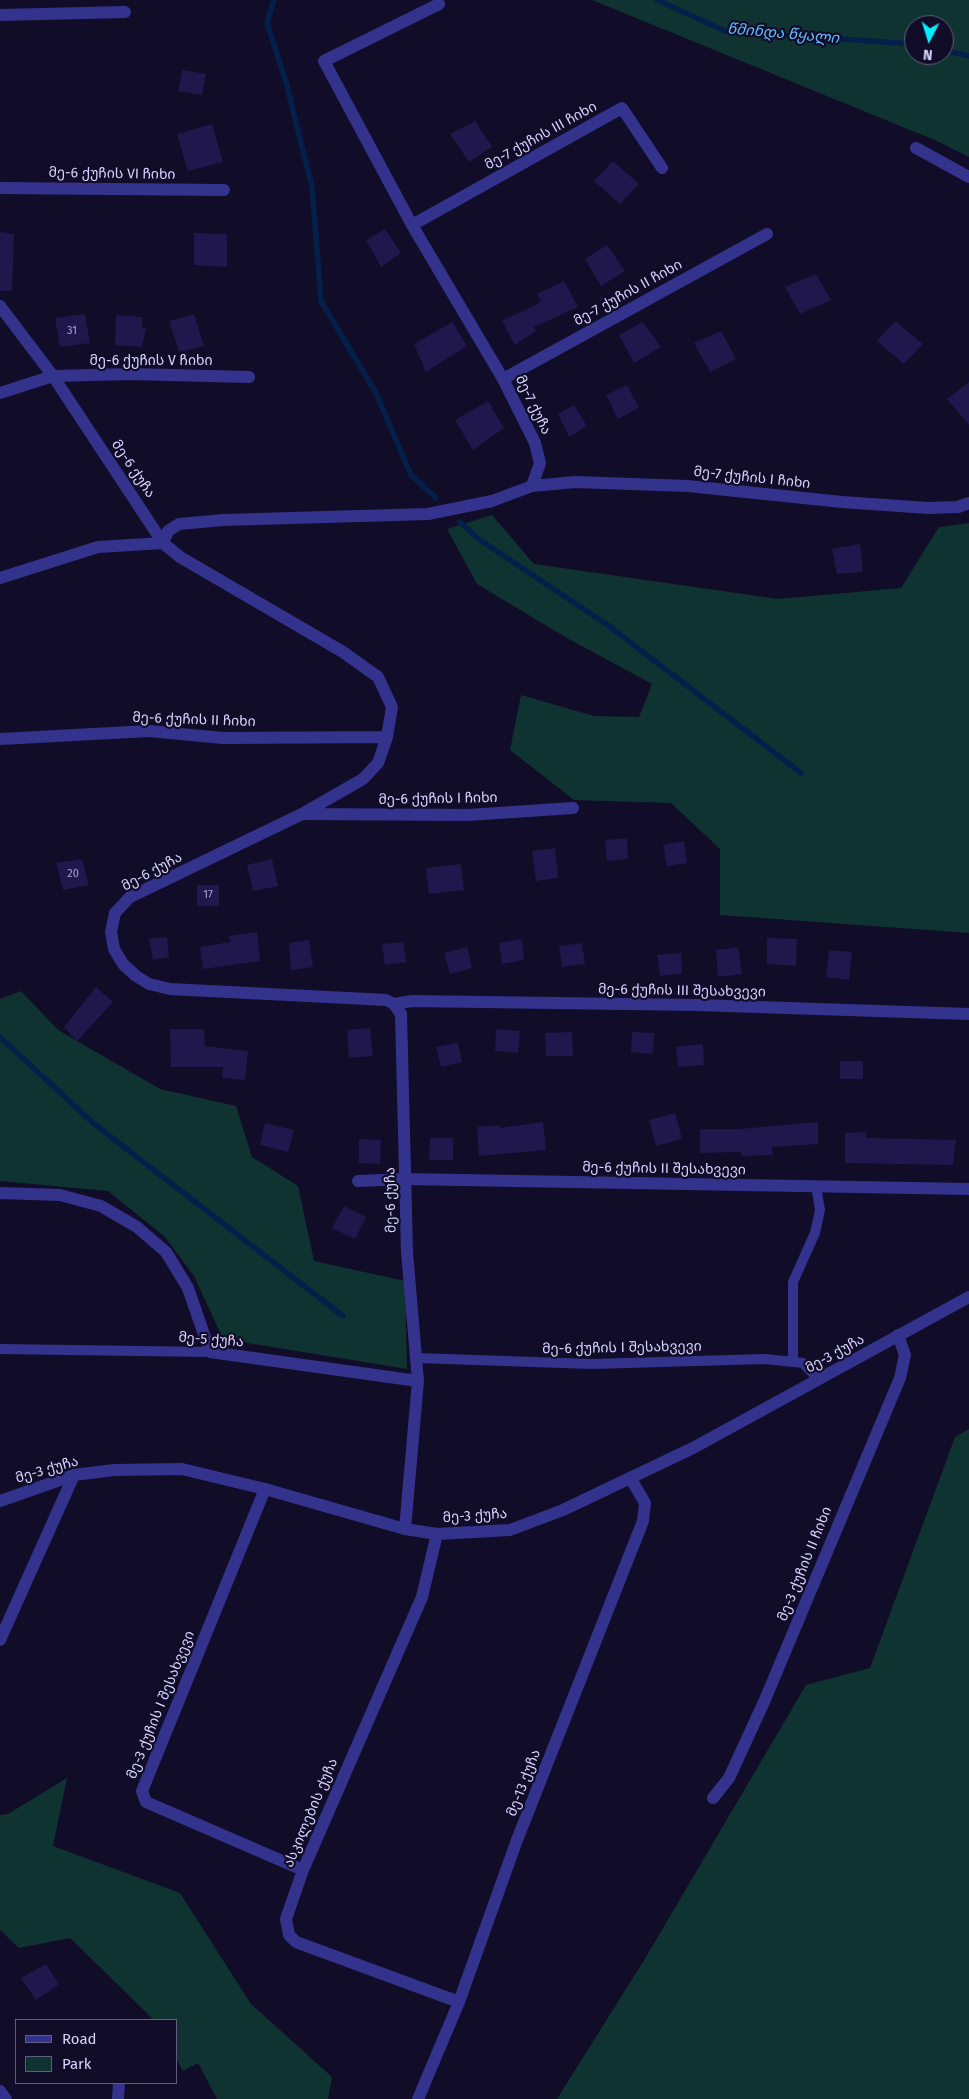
<!DOCTYPE html>
<html>
<head>
<meta charset="utf-8">
<style>
	body { margin:0 }
	#map { position:relative; width:969px; height:2099px; overflow:hidden; background:#110d28; font-family:"Fira Sans",sans-serif }
	canvas { display:block }
	.legend { position:absolute; left:15px; top:2019px; width:162px; height:65px; box-sizing:border-box; background:#110d28; border:1px solid #615d7e; margin:0; padding:6px 9px; list-style:none; font-size:15px; color:#d8d4ff }
	.legend li { display:flex; align-items:center; gap:10px; height:25px }
	.legend b { width:25px; border:1px solid #615d7e }
	.north { position:absolute; left:904px; top:15px; width:50px; height:50px; box-sizing:border-box; background:#110d28; border:1px solid #615d7e; border-radius:50%; rotate:185deg; font-size:14px; font-weight:700; line-height:20px; text-align:center; color:#d8d4ff }
	.north::after { content:''; display:block; margin:auto; width:18px; height:22px; background:#00edff; clip-path:polygon(50% 0,100% 100%,50% 72%,0 100%) }
</style>
</head>
<body>
<div id="map">
<canvas width="969" height="2099"></canvas>
<ul class="legend">
<li><b style="height:6px;background:#33338d"></b>Road</li>
<li><b style="height:14px;background:#0f3331"></b>Park</li>
</ul>
<div class="north">N</div>
</div>
<script>
const g = document.querySelector('canvas').getContext('2d');
g.lineJoin = 'round';
function fill(path, color) { g.fillStyle = color; g.fill(path, 'evenodd'); }
const poly = rows => new Path2D(rows.map(r => 'M' + r).join(''));
function strokePath(path, color, width, dash) { g.strokeStyle = color; g.lineWidth = width; g.lineCap = dash ? 'butt' : 'round'; g.setLineDash(dash || []); g.stroke(path); }
function label(font, color, halo, rows, align = 'center') {
  g.font = font + ' "Fira Sans","Noto Sans Georgian",sans-serif'; g.lineWidth = 4.5; g.setLineDash([]); g.textBaseline = 'middle'; g.strokeStyle = halo; g.fillStyle = color; for (const [text, x, y, turn = 0] of rows) {
    g.save(); g.translate(x, y); g.rotate((+turn || 0) * Math.PI / 180); g.textAlign = isNaN(turn) ? turn : align; if (halo) g.strokeText(text, 0, 0); g.fillText(text, 0, 0); g.restore();
  }
}
fill(poly([
	[592,0,969,0,969,157,937,141],
	[914,25,944,25,944,55,914,55],
	[492,515,534,564,778,599,901,588,939,527,969,523,969,933,720,915,720,849,671,803,574,800,510,750,521,695,594,716,639,717,652,684,565,637,477,584,447,529],
	[21,991,58,1030,160,1089,236,1106,252,1157,298,1186,314,1261,405,1281,407,1369,223,1339,194,1276,165,1237,108,1191,0,1181,0,999],
	[969,1429,969,2099,557,2099,646,1957,806,1685,870,1668,955,1437],
	[67,1778,53,1846,180,1893,251,2004,332,2077,328,2099,217,2099,198,2063,183,2071,176,2058,176,2020,154,2020,70,1938,19,1948,0,1930,0,1815,8,1814]
]), '#0f3331');
strokePath(poly([
	[274,0,267,23,286,82,312,187,321,301,376,393,411,475,436,498],
	[657,0,725,31,914,44],
	[944,50,969,56],
	[460,522,477,538,609,626,801,773],
	[0,1037,93,1123,343,1316]
]), '#04204a', 5.5);
fill(poly([
	[182,70,206,74,202,95,178,91],
	[475,121,492,147,469,162,450,134],
	[212,124,223,162,188,171,177,134],
	[613,161,639,184,620,204,594,181],
	[385,229,401,253,381,267,366,240],
	[0,232,14,234,12,291,0,291],
	[194,233,227,234,227,267,194,265],
	[607,245,625,271,601,286,585,259],
	[816,274,831,300,800,314,785,287],
	[564,281,578,307,534,327,536,331,515,345,502,321,541,302,537,294],
	[85,314,90,343,60,347,55,318],
	[194,314,204,346,179,352,169,321],
	[116,315,142,317,142,328,146,327,142,347,115,345],
	[895,321,923,344,904,364,877,341],
	[452,322,467,346,426,372,414,344],
	[643,322,661,347,634,363,619,335],
	[721,331,736,359,710,372,694,343],
	[969,382,969,425,947,399],
	[627,385,639,408,618,419,606,395],
	[488,401,504,428,473,450,455,420],
	[574,405,587,426,569,437,558,414],
	[860,544,863,572,837,574,832,549],
	[627,838,628,859,607,861,605,840],
	[684,841,687,863,667,866,663,845],
	[555,848,558,878,536,881,532,851],
	[82,859,89,885,63,890,56,863],
	[272,859,278,886,253,891,247,865],
	[461,864,464,890,429,894,426,868],
	[197,885,219,885,219,906,197,906],
	[257,932,260,961,203,969,200,947,230,942,229,936],
	[167,937,169,957,153,960,149,939],
	[767,938,797,939,796,966,767,964],
	[522,939,524,960,502,964,499,943],
	[309,940,313,967,291,970,289,943],
	[403,942,406,962,385,965,382,944],
	[582,943,585,964,562,967,559,946],
	[467,947,472,968,450,974,444,953],
	[738,947,742,974,718,977,716,950],
	[829,950,852,952,849,980,826,977],
	[681,953,682,973,660,976,657,955],
	[96,987,113,1002,77,1041,64,1027],
	[370,1028,373,1056,349,1058,347,1030],
	[170,1029,204,1029,205,1046,248,1051,245,1080,222,1078,223,1067,171,1067],
	[496,1029,520,1031,518,1053,495,1051],
	[572,1032,573,1056,546,1056,545,1033],
	[632,1032,654,1033,653,1054,631,1052],
	[458,1043,462,1062,441,1067,436,1047],
	[703,1044,704,1065,678,1067,676,1047],
	[840,1061,863,1061,863,1079,840,1079],
	[675,1113,682,1139,656,1146,649,1120],
	[543,1122,546,1150,479,1156,477,1127,500,1125,500,1128],
	[818,1122,818,1144,772,1147,773,1155,741,1156,741,1152,700,1153,700,1129,740,1129],
	[265,1123,294,1130,288,1152,260,1145],
	[866,1132,866,1138,956,1140,953,1165,845,1163,845,1133],
	[430,1138,453,1138,453,1160,429,1160],
	[359,1139,381,1140,380,1164,359,1163],
	[344,1206,366,1217,355,1239,332,1228],
	[46,1964,59,1984,36,2000,21,1978]
]), '#20174c');
strokePath(poly([
	[0,1349,210,1352],
	[417,1358,592,1364,765,1359,803,1363,819,1380],
	[793,1362,793,1282,815,1233,820,1210,816,1186]
]), '#33338d', 10);
strokePath(poly([
	[0,15,125,12],
	[916,148,969,177],
	[0,188,224,190],
	[412,225,622,108,662,168],
	[0,306,53,376,163,543,180,557,343,652,378,677,392,707,387,737,378,763,363,779,302,814,130,897,115,913,111,932,114,949,123,964,136,976,149,984,170,989,386,1000,394,1004,401,1014,407,1252,418,1381,405,1529],
	[503,379,767,234],
	[0,393,53,376,131,374,249,377],
	[532,486,575,482,688,486,842,502,928,508,958,507,969,503],
	[163,543,168,531,179,524,223,520,428,514,492,501,532,486,540,463,535,443,503,379,412,225,324,61,439,4],
	[0,578,98,547,163,543],
	[0,739,149,731,223,738,387,737],
	[304,814,468,815,573,808],
	[394,1004,412,1001,697,1005,969,1014],
	[358,1181,405,1179,969,1189],
	[0,1193,60,1195,101,1206,137,1227,166,1252,188,1288,210,1352,418,1381],
	[265,1489,142,1791,146,1802,303,1870],
	[437,1534,422,1597,303,1870,286,1919,289,1935,296,1942,459,2002],
	[0,1640,74,1475],
	[713,1798,729,1778,764,1702,900,1378,905,1355,898,1335],
	[0,2091,6,2099],
	[118,2099,119,2083],
	[418,2099,459,2002,517,1840,643,1521,645,1503,631,1479]
]), '#33338d', 12);
strokePath(poly([
	[0,1501,74,1475,114,1470,182,1469,265,1489,405,1529,437,1534,510,1530,563,1510,693,1448,969,1297]
]), '#33338d', 12);
label('11px', '#aaa5d2', null, [
	["31",72,331],
	["20",73,874],
	["17",208,895]
]);
label('14px', '#d8d4ff', '#110d28', [
	["მე-7 ქუჩის III ჩიხი",541,136,-29],
	["მე-6 ქუჩის VI ჩიხი",112,174,1],
	["მე-7 ქუჩის II ჩიხი",628,293,-29],
	["მე-6 ქუჩის V ჩიხი",151,361],
	["მე-7 ქუჩა",533,405,64],
	["მე-6 ქუჩა",133,469,56],
	["მე-7 ქუჩის I ჩიხი",752,478,6],
	["მე-6 ქუჩის II ჩიხი",194,720,2],
	["მე-6 ქუჩის I ჩიხი",438,799,-1],
	["მე-6 ქუჩა",152,872,-28],
	["მე-6 ქუჩის III შესახვევი",682,991,1],
	["მე-6 ქუჩის II შესახვევი",664,1169,1],
	["მე-6 ქუჩა",391,1200,-91],
	["მე-5 ქუჩა",211,1340,4],
	["მე-6 ქუჩის I შესახვევი",622,1348,-1],
	["მე-3 ქუჩა",835,1354,-29],
	["მე-3 ქუჩა",47,1470,-16],
	["მე-3 ქუჩა",475,1516,-4],
	["მე-3 ქუჩის II ჩიხი",805,1564,-68],
	["მე-3 ქუჩის I შესახვევი",161,1705,-68],
	["მე-13 ქუჩა",524,1783,-69],
	["ასკილების ქუჩა",311,1813,-67]
]);
label('italic 15px', '#62bbff', '#110d28', [
	["წმინდა წყალი",783,34,5]
]);
</script>
</body>
</html>
